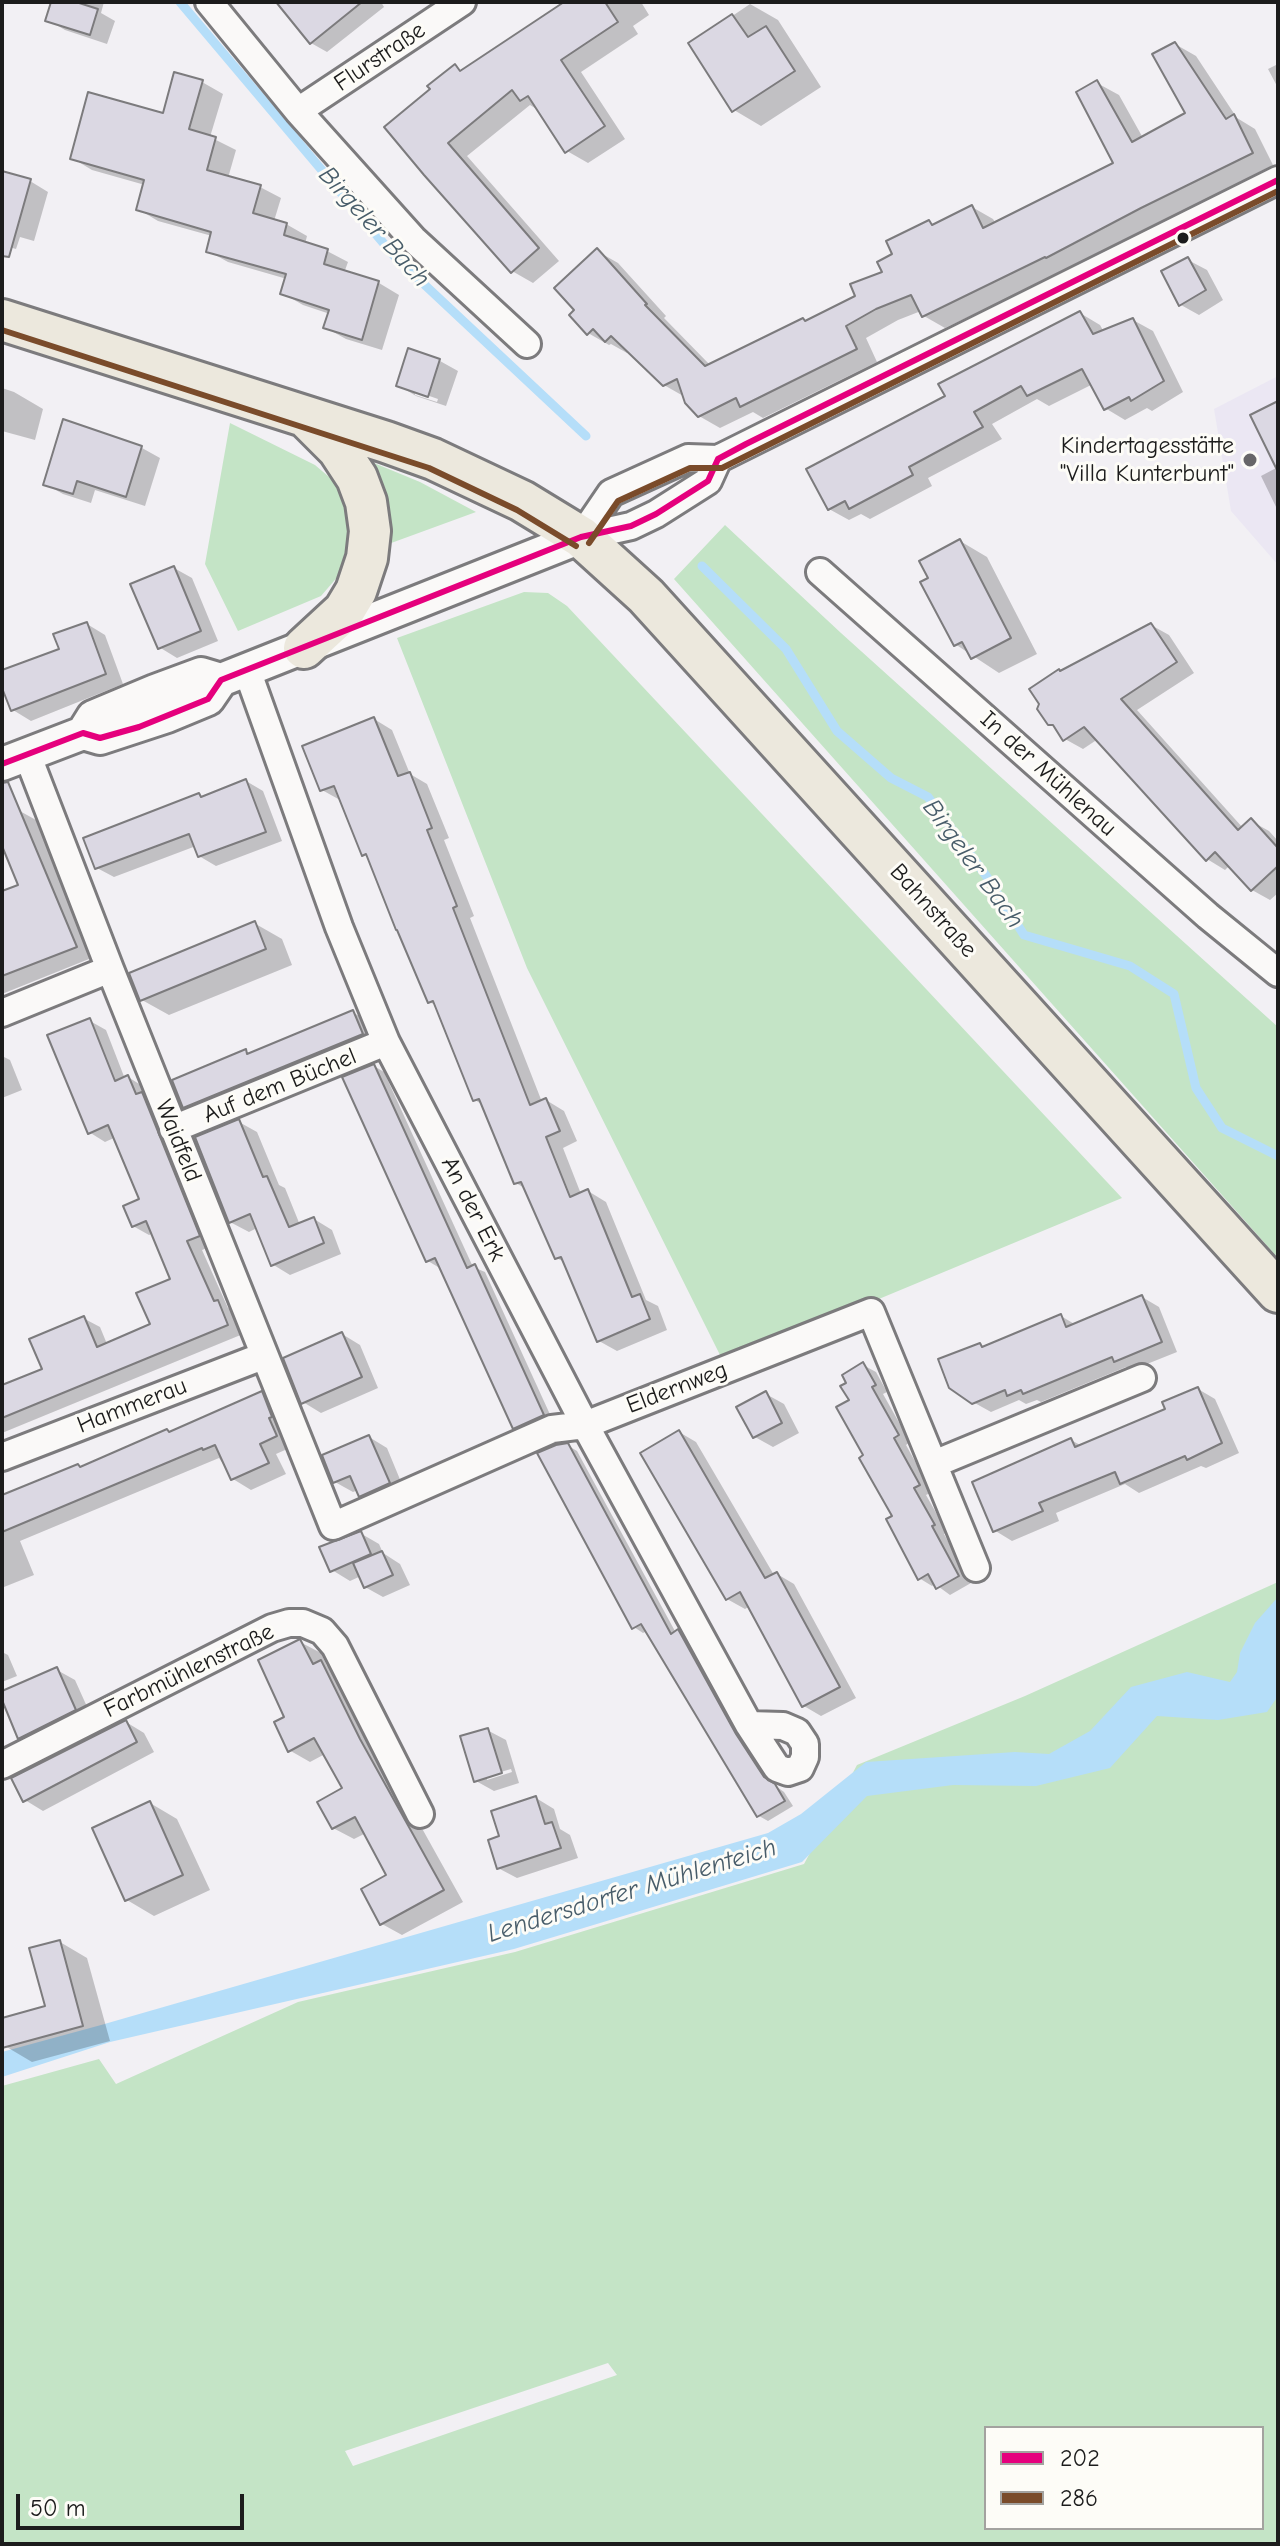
<!DOCTYPE html>
<html>
<head>
<meta charset="utf-8">
<style>
	body { margin:0 }
	#map { position:relative; width:1280px; height:2546px; overflow:hidden; background:#f2f0f4; font-family:"Comic Neue",sans-serif }
	canvas { display:block }
	.frame { position:absolute; inset:0; border:4px solid #1c1c1c; pointer-events:none }
	.legend { position:absolute; left:984px; top:2426px; width:280px; height:104px; box-sizing:border-box; background:#fdfcf7; border:2px solid #a3a29f; margin:0; padding:10px 14px; list-style:none; font-size:24px; color:#1c1c1c }
	.legend li { display:flex; align-items:center; gap:16px; height:40px }
	.legend b { width:40px; border:2px solid #a3a29f }
	.scale { position:absolute; left:16px; top:2494px; width:228px; height:36px; box-sizing:border-box; border:4px solid #1c1c1c; border-top:0; padding-left:10px; font-size:24px; line-height:28px; white-space:nowrap; color:#1c1c1c; -webkit-text-stroke:6px #fdfcf7; paint-order:stroke }
</style>
</head>
<body>
<div id="map">
<canvas width="1280" height="2546"></canvas>
<div class="frame"></div>
<ul class="legend">
<li><b style="height:10px;background:#e5007d"></b>202</li>
<li><b style="height:10px;background:#7a4b2a"></b>286</li>
</ul>
<div class="scale">50 m</div>
</div>
<script>
const g = document.querySelector('canvas').getContext('2d');
g.lineJoin = 'round';
function fill(path, color) { g.fillStyle = color; g.fill(path, 'evenodd'); }
const poly = rows => new Path2D(rows.map(r => 'M' + r).join(''));
function strokePath(path, color, width, dash) { g.strokeStyle = color; g.lineWidth = width; g.lineCap = dash ? 'butt' : 'round'; g.setLineDash(dash || []); g.stroke(path); }
function label(font, color, halo, rows, align = 'center') {
  g.font = font + ' "Comic Neue",sans-serif'; g.lineWidth = 6; g.setLineDash([]); g.textBaseline = 'middle'; g.strokeStyle = halo; g.fillStyle = color; for (const [text, x, y, turn = 0] of rows) {
    g.save(); g.translate(x, y); g.rotate((+turn || 0) * Math.PI / 180); g.textAlign = isNaN(turn) ? turn : align; if (halo) g.strokeText(text, 0, 0); g.fillText(text, 0, 0); g.restore();
  }
}
fill(poly([
	[1278,376,1278,565,1231,511,1214,409]
]), '#ebe7f3');
fill(poly([
	[230,423,315,465,335,482,343,496,351,524,352,546,340,574,321,596,238,631,205,564],
	[357,456,420,482,476,512,383,546],
	[725,525,841,633,1278,1027,1278,1258,674,579],
	[524,592,548,593,567,606,1122,1198,862,1306,722,1359,527,968,397,638],
	[1278,1582,1278,2544,2,2544,2,2086,99,2059,116,2084,298,2002,515,1952,804,1864,857,1765,1025,1696],
	[608,2363,617,2375,353,2466,345,2451],
	[986,2428,1262,2428,1262,2528,986,2528]
]), '#c4e4c6');
fill(poly([
	[1278,1597,1278,1696,1267,1712,1218,1720,1157,1716,1110,1768,1036,1786,953,1785,867,1796,802,1862,514,1949,110,2042,2,2077,2,2052,101,2025,768,1833,801,1814,866,1762,1015,1752,1049,1754,1090,1731,1131,1687,1187,1672,1230,1682,1237,1672,1240,1653,1255,1623]
]), '#b5def9');
fill(poly([
	[53,2,104,2,101,13,115,21,107,44,65,30,48,20],
	[283,2,381,2,384,7,327,52,311,43],
	[571,2,641,2,649,15,633,26,638,34,581,72,625,139,588,163,567,151,540,111,530,105,467,156,559,261,533,283,512,271,425,174,433,90,455,67,463,72],
	[750,4,778,20,821,87,761,126,734,110,691,44],
	[1175,44,1196,56,1237,118,1255,129,1273,165,1069,269,945,328,924,316,921,311,898,320,866,338,877,362,763,418,753,412,720,428,699,416,685,397,664,385,629,350,627,353,611,344,609,345,588,333,577,310,597,251,618,263,666,316,664,318,711,366,803,320,807,322,858,297,884,273,895,255,929,222,934,225,972,207,993,219,996,224,1116,164,1097,83,1119,95,1143,138,1188,114],
	[1278,64,1278,88,1268,69],
	[176,75,202,82,223,94,210,137,236,150,228,178,260,187,281,198,274,221,286,224,307,236,305,244,327,251,348,262,344,273,379,283,399,295,382,350,346,339,326,328,330,314,303,305,282,293,287,279,228,262,208,251,212,236,158,221,138,209,145,185,92,170,72,158,164,115],
	[2,172,30,181,48,192,34,241,20,237,16,249,2,245],
	[1188,260,1207,270,1223,300,1199,315,1181,305],
	[1080,313,1100,325,1104,332,1133,320,1153,331,1183,392,1152,411,1147,408,1125,420,1105,408,1093,384,1049,406,1037,399,992,424,1002,439,928,478,932,486,870,519,861,514,849,520,829,509,947,397],
	[410,351,440,361,458,371,446,406,416,396,398,385],
	[415,391,438,399,437,402,415,395],
	[2,388,14,392,43,409,35,440,2,431],
	[64,422,142,448,160,458,145,506,95,490,91,503,63,494,45,484],
	[1278,467,1278,511,1261,476],
	[960,541,987,557,1037,654,999,673,955,644,930,579],
	[174,568,192,578,218,641,177,658,159,647],
	[87,624,105,635,123,684,31,721,13,710,2,682,2,673,61,650],
	[1151,625,1169,635,1194,673,1137,710,1243,828,1251,821,1269,831,1278,841,1278,893,1270,900,1252,890,1230,865,1225,870,1207,859,1098,739,1083,749,1065,739,1058,729,1049,724,1062,673],
	[374,719,392,730,410,774,427,784,449,838,444,840,474,916,470,918,542,1102,546,1100,564,1111,577,1141,563,1148,581,1194,588,1191,606,1202,646,1300,658,1306,667,1330,617,1351,599,1341,565,1262,556,1258,526,1189,516,1183,483,1105,475,1100,438,1006,429,1002,370,858,363,854,340,800,322,790],
	[246,781,263,791,282,841,216,866,199,856,196,846,114,877,97,868,199,796,203,798],
	[18,810,36,820,94,957,2,994,2,893,21,886,2,841,2,816],
	[254,923,282,939,292,965,169,1015,142,1000],
	[352,1012,363,1018,372,1040,195,1112,184,1106,245,1051,251,1054],
	[90,1021,106,1030,125,1079,128,1077,144,1087,215,1245,202,1250,228,1308,234,1311,243,1334,2,1433,2,1387,44,1370,83,1318,100,1327,107,1344,152,1325,172,1280,154,1233,149,1235,133,1226,141,1200,116,1137,105,1142,89,1132],
	[2,1056,10,1060,22,1090,2,1098],
	[374,1066,384,1072,473,1267,485,1272,553,1421,525,1433,515,1427,440,1266,438,1267,428,1261],
	[239,1122,257,1132,279,1185,285,1188,300,1225,314,1219,332,1230,341,1254,290,1275,272,1264,257,1228,249,1232,230,1222],
	[1142,1297,1159,1307,1177,1352,1132,1370,1126,1367,1041,1402,1037,1400,1026,1404,1019,1400,991,1412,973,1402,980,1345,985,1348,1061,1316,1076,1325],
	[342,1334,360,1345,378,1388,321,1413,303,1402],
	[863,1365,876,1372,887,1392,883,1394,910,1442,906,1445,932,1492,926,1495,947,1532,944,1534,971,1583,950,1595,935,1584,932,1586,919,1578,866,1456,852,1401],
	[1198,1389,1215,1399,1239,1453,1206,1468,1201,1466,1139,1493,1125,1484,1056,1513,1059,1521,1012,1541,994,1530,1071,1440,1082,1446,1168,1410],
	[261,1393,280,1403,294,1446,276,1454,286,1474,251,1490,233,1479,219,1458,20,1541,34,1575,4,1587,2,1586,2,1499,78,1466,82,1468,171,1433],
	[766,1394,784,1404,799,1433,773,1447,755,1437],
	[679,1432,696,1442,774,1575,777,1574,794,1584,856,1698,821,1716,804,1706,750,1606,745,1609,727,1599],
	[369,1437,387,1448,406,1494,378,1506,360,1496,358,1490,353,1492,335,1482],
	[567,1445,577,1451,676,1633,678,1631,688,1637,745,1741,773,1784,784,1792,793,1806,768,1821,759,1816,647,1631,643,1633,634,1627],
	[360,1533,379,1544,383,1553,400,1564,410,1585,383,1597,365,1587,361,1576,350,1581,332,1570],
	[300,1642,321,1653,327,1666,342,1674,380,1753,463,1902,402,1935,382,1924,389,1876,366,1833,354,1839,333,1828,344,1789,325,1754,310,1762,289,1750,287,1718],
	[2,1652,8,1655,17,1676,2,1682],
	[57,1670,75,1680,93,1720,38,1748,20,1737,2,1694],
	[126,1722,144,1733,154,1752,43,1811,25,1800],
	[487,1730,506,1740,519,1783,494,1791,476,1781],
	[511,1769,512,1772,487,1780,487,1776],
	[536,1798,554,1809,560,1829,570,1835,578,1858,517,1878,498,1868,502,1837],
	[150,1803,177,1819,210,1890,154,1916,127,1900],
	[60,1942,87,1958,110,2041,32,2062,5,2046,2,2020,47,2007]
]), '#0003');
strokePath(poly([
	[180,2,396,258,586,436],
	[702,566,786,649,837,731,891,778,928,797,987,877,1024,935,1130,966,1174,994,1196,1088,1222,1128,1278,1156]
]), '#b5def9', 9);
const building = poly([
	[51,2,76,2,98,9,90,35,45,21,51,2],
	[276,2,362,2,310,44,276,2],
	[564,2,605,2,618,22,561,60,605,126,565,153,528,96,520,101,512,90,448,143,539,248,511,273,424,175,384,127,430,89,427,86,455,64,460,71,564,2],
	[732,14,748,37,766,26,795,71,732,112,688,43,732,14],
	[1175,42,1226,119,1234,114,1253,153,1141,208,1046,258,1045,257,922,317,911,295,876,309,846,326,857,349,740,407,736,398,698,417,685,403,677,379,663,386,611,336,605,342,593,329,587,335,569,315,574,310,554,288,597,248,647,304,645,305,705,366,803,318,805,321,855,296,850,284,882,272,877,262,892,254,886,241,929,220,932,225,972,205,983,228,1113,163,1076,92,1097,80,1132,142,1185,113,1152,54,1175,42],
	[174,72,203,80,189,129,216,137,207,170,261,185,253,213,287,223,284,235,328,249,324,264,379,281,362,340,323,328,329,310,280,294,286,274,206,252,211,232,136,210,144,180,70,159,88,92,163,113,174,72],
	[2,171,31,179,9,257,2,256,2,171],
	[1188,257,1206,290,1179,306,1161,271,1188,257],
	[1080,311,1093,334,1133,318,1164,381,1131,401,1129,397,1104,410,1082,369,1027,396,1021,386,974,412,983,427,909,467,913,475,849,509,845,501,828,510,806,469,945,396,938,384,1080,311],
	[408,348,440,359,428,397,396,386,408,348],
	[1278,401,1278,472,1250,415,1278,401],
	[63,419,142,446,126,497,77,481,73,494,43,485,63,419],
	[960,539,1011,638,971,659,962,642,954,646,920,582,928,578,919,561,960,539],
	[174,566,201,631,158,649,130,584,174,566],
	[87,622,106,674,11,711,2,688,2,670,59,649,53,634,87,622],
	[1151,623,1177,662,1121,699,1238,830,1251,818,1278,848,1278,866,1251,891,1215,852,1206,861,1084,727,1063,741,1053,725,1048,725,1037,709,1039,704,1029,689,1059,669,1060,671,1151,623],
	[374,717,398,776,410,772,432,828,427,830,457,906,453,908,530,1105,546,1098,560,1131,546,1137,570,1197,588,1189,632,1297,640,1294,650,1319,597,1342,561,1257,555,1259,521,1182,514,1184,479,1099,473,1101,433,1001,428,1003,397,930,396,930,366,854,362,856,334,786,320,791,302,746,374,717],
	[246,779,266,832,198,857,189,834,95,869,83,838,199,793,201,797,246,779],
	[8,782,77,947,2,976,2,891,18,885,2,846,2,783,8,782],
	[255,921,266,949,140,1001,129,973,255,921],
	[353,1010,363,1034,183,1108,172,1080,246,1049,247,1054,353,1010],
	[90,1018,115,1081,128,1075,136,1094,142,1092,200,1236,187,1241,214,1301,218,1300,228,1325,2,1418,2,1385,42,1369,29,1339,84,1316,97,1347,150,1324,136,1293,170,1279,146,1221,132,1227,123,1206,139,1199,108,1125,88,1134,47,1035,90,1018],
	[374,1064,467,1268,475,1264,544,1415,513,1429,435,1258,426,1262,342,1077,374,1064],
	[239,1119,263,1177,267,1176,289,1227,314,1217,324,1243,271,1266,250,1214,229,1223,195,1137,239,1119],
	[1142,1295,1162,1342,1114,1362,1112,1357,1023,1394,1021,1390,1007,1396,1005,1390,972,1404,949,1388,938,1359,980,1343,982,1347,1061,1314,1066,1327,1142,1295],
	[342,1332,362,1377,301,1404,283,1358,342,1332],
	[863,1362,876,1385,872,1387,899,1435,894,1438,920,1485,914,1488,935,1525,932,1526,959,1576,936,1589,928,1574,918,1580,886,1519,892,1516,859,1458,863,1455,836,1407,849,1400,840,1386,846,1383,842,1375,863,1362],
	[1198,1387,1222,1443,1187,1460,1185,1456,1120,1484,1115,1472,1039,1503,1043,1511,993,1532,972,1482,1071,1438,1075,1447,1165,1409,1162,1402,1198,1387],
	[262,1391,272,1417,269,1418,277,1436,260,1444,269,1463,231,1480,215,1445,203,1450,202,1448,2,1532,2,1495,78,1464,80,1467,167,1429,169,1432,262,1391],
	[766,1391,782,1423,753,1438,736,1407,766,1391],
	[679,1430,765,1578,777,1572,840,1687,802,1707,740,1592,726,1600,640,1453,679,1430],
	[369,1435,390,1483,359,1497,350,1476,333,1483,322,1455,369,1435],
	[568,1443,671,1634,678,1629,736,1734,764,1777,775,1784,785,1801,757,1817,641,1624,632,1629,537,1453,556,1445,568,1443],
	[361,1531,371,1554,330,1572,319,1547,361,1531],
	[382,1551,393,1575,364,1588,353,1563,382,1551],
	[300,1639,313,1664,321,1660,360,1739,444,1890,380,1925,361,1889,386,1875,355,1817,332,1829,317,1802,342,1788,314,1738,288,1752,274,1722,284,1717,258,1660,300,1639],
	[57,1667,76,1710,18,1739,2,1700,2,1691,57,1667],
	[126,1720,137,1742,23,1802,11,1778,126,1720],
	[488,1728,502,1773,474,1782,460,1736,488,1728],
	[536,1796,545,1824,552,1822,561,1848,497,1869,488,1840,499,1836,491,1811,536,1796],
	[150,1801,183,1875,125,1901,92,1828,150,1801],
	[60,1940,83,2026,2,2048,2,2018,45,2006,29,1948,60,1940]
]);
fill(building, '#dbd8e3');
strokePath(building, '#7c7b7d', 2);
const minor = poly([
	[209,2,298,111,413,239,527,344],
	[298,111,462,2],
	[581,537,611,493,688,458,718,459,1278,180],
	[581,537,631,526,656,514,708,481,718,459],
	[820,572,1208,916,1278,973],
	[247,670,339,927,386,1042,585,1425,749,1725,777,1768,788,1772,800,1768,805,1757,805,1744,797,1732,783,1726,749,1725],
	[27,754,110,969,333,1526,552,1429,585,1425,871,1312,976,1568],
	[2,1013,110,969],
	[173,1129,386,1042],
	[2,1457,263,1356],
	[934,1464,1142,1378],
	[2,1765,272,1628,289,1623,303,1623,322,1631,335,1646,420,1814]
]);
const tertiary = poly([
	[83,733,93,717,155,691,201,674,221,680],
	[2,764,83,733,100,738,167,716,208,699,221,680,581,537]
]);
const primary = poly([
	[2,320,386,442,433,459,522,501,581,537,646,596,1278,1292],
	[304,648,344,611,356,591,367,558,370,531,366,502,357,478,338,449,307,418]
]);
strokePath(minor, '#7c7b7d', 32);
strokePath(tertiary, '#7c7b7d', 38);
strokePath(primary, '#7c7b7d', 46);
strokePath(minor, '#faf9f8', 26);
strokePath(tertiary, '#faf9f8', 32);
strokePath(primary, '#ece8dd', 40);
strokePath(poly([
	[2,764,83,733,100,738,139,727,208,699,221,680,581,537,631,526,656,514,708,481,718,459,746,444,1278,180]
]), '#e5007d', 6);
strokePath(poly([
	[2,330,429,468,517,510,576,546],
	[589,543,618,501,690,468,722,468,1278,191]
]), '#7a4b2a', 6);
for (const [x, y, r, color] of [
	[1183,238,7,"#1c1c1c"],
	[1250,460,8,"#676668"]
]) { const dot = new Path2D(); dot.arc(x, y, r, 0, 2 * Math.PI); g.fillStyle = color; g.fill(dot); strokePath(dot, '#fdfcf7', 3); }
label('24px', '#1c1c1c', '#fdfcf7', [
	["Flurstraße",380,57,-34],
	["In der Mühlenau",1048,774,42],
	["Bahnstraße",933,911,48],
	["Auf dem Büchel",280,1086,-22],
	["Waidfeld",178,1141,68],
	["An der Erk",473,1209,63],
	["Eldernweg",677,1388,-21],
	["Hammerau",132,1406,-21],
	["Farbmühlenstraße",189,1671,-26]
]);
label('24px', '#1c1c1c', '#fdfcf7', [
	["Kindertagesstätte",1234,446],
	["\"Villa Kunterbunt\"",1234,474]
], 'right');
label('italic 26px', '#485d6a', '#fdfcf7', [
	["Birgeler Bach",374,227,48],
	["Birgeler Bach",973,864,54],
	["Lendersdorfer Mühlenteich",632,1891,-17]
]);
</script>
</body>
</html>
